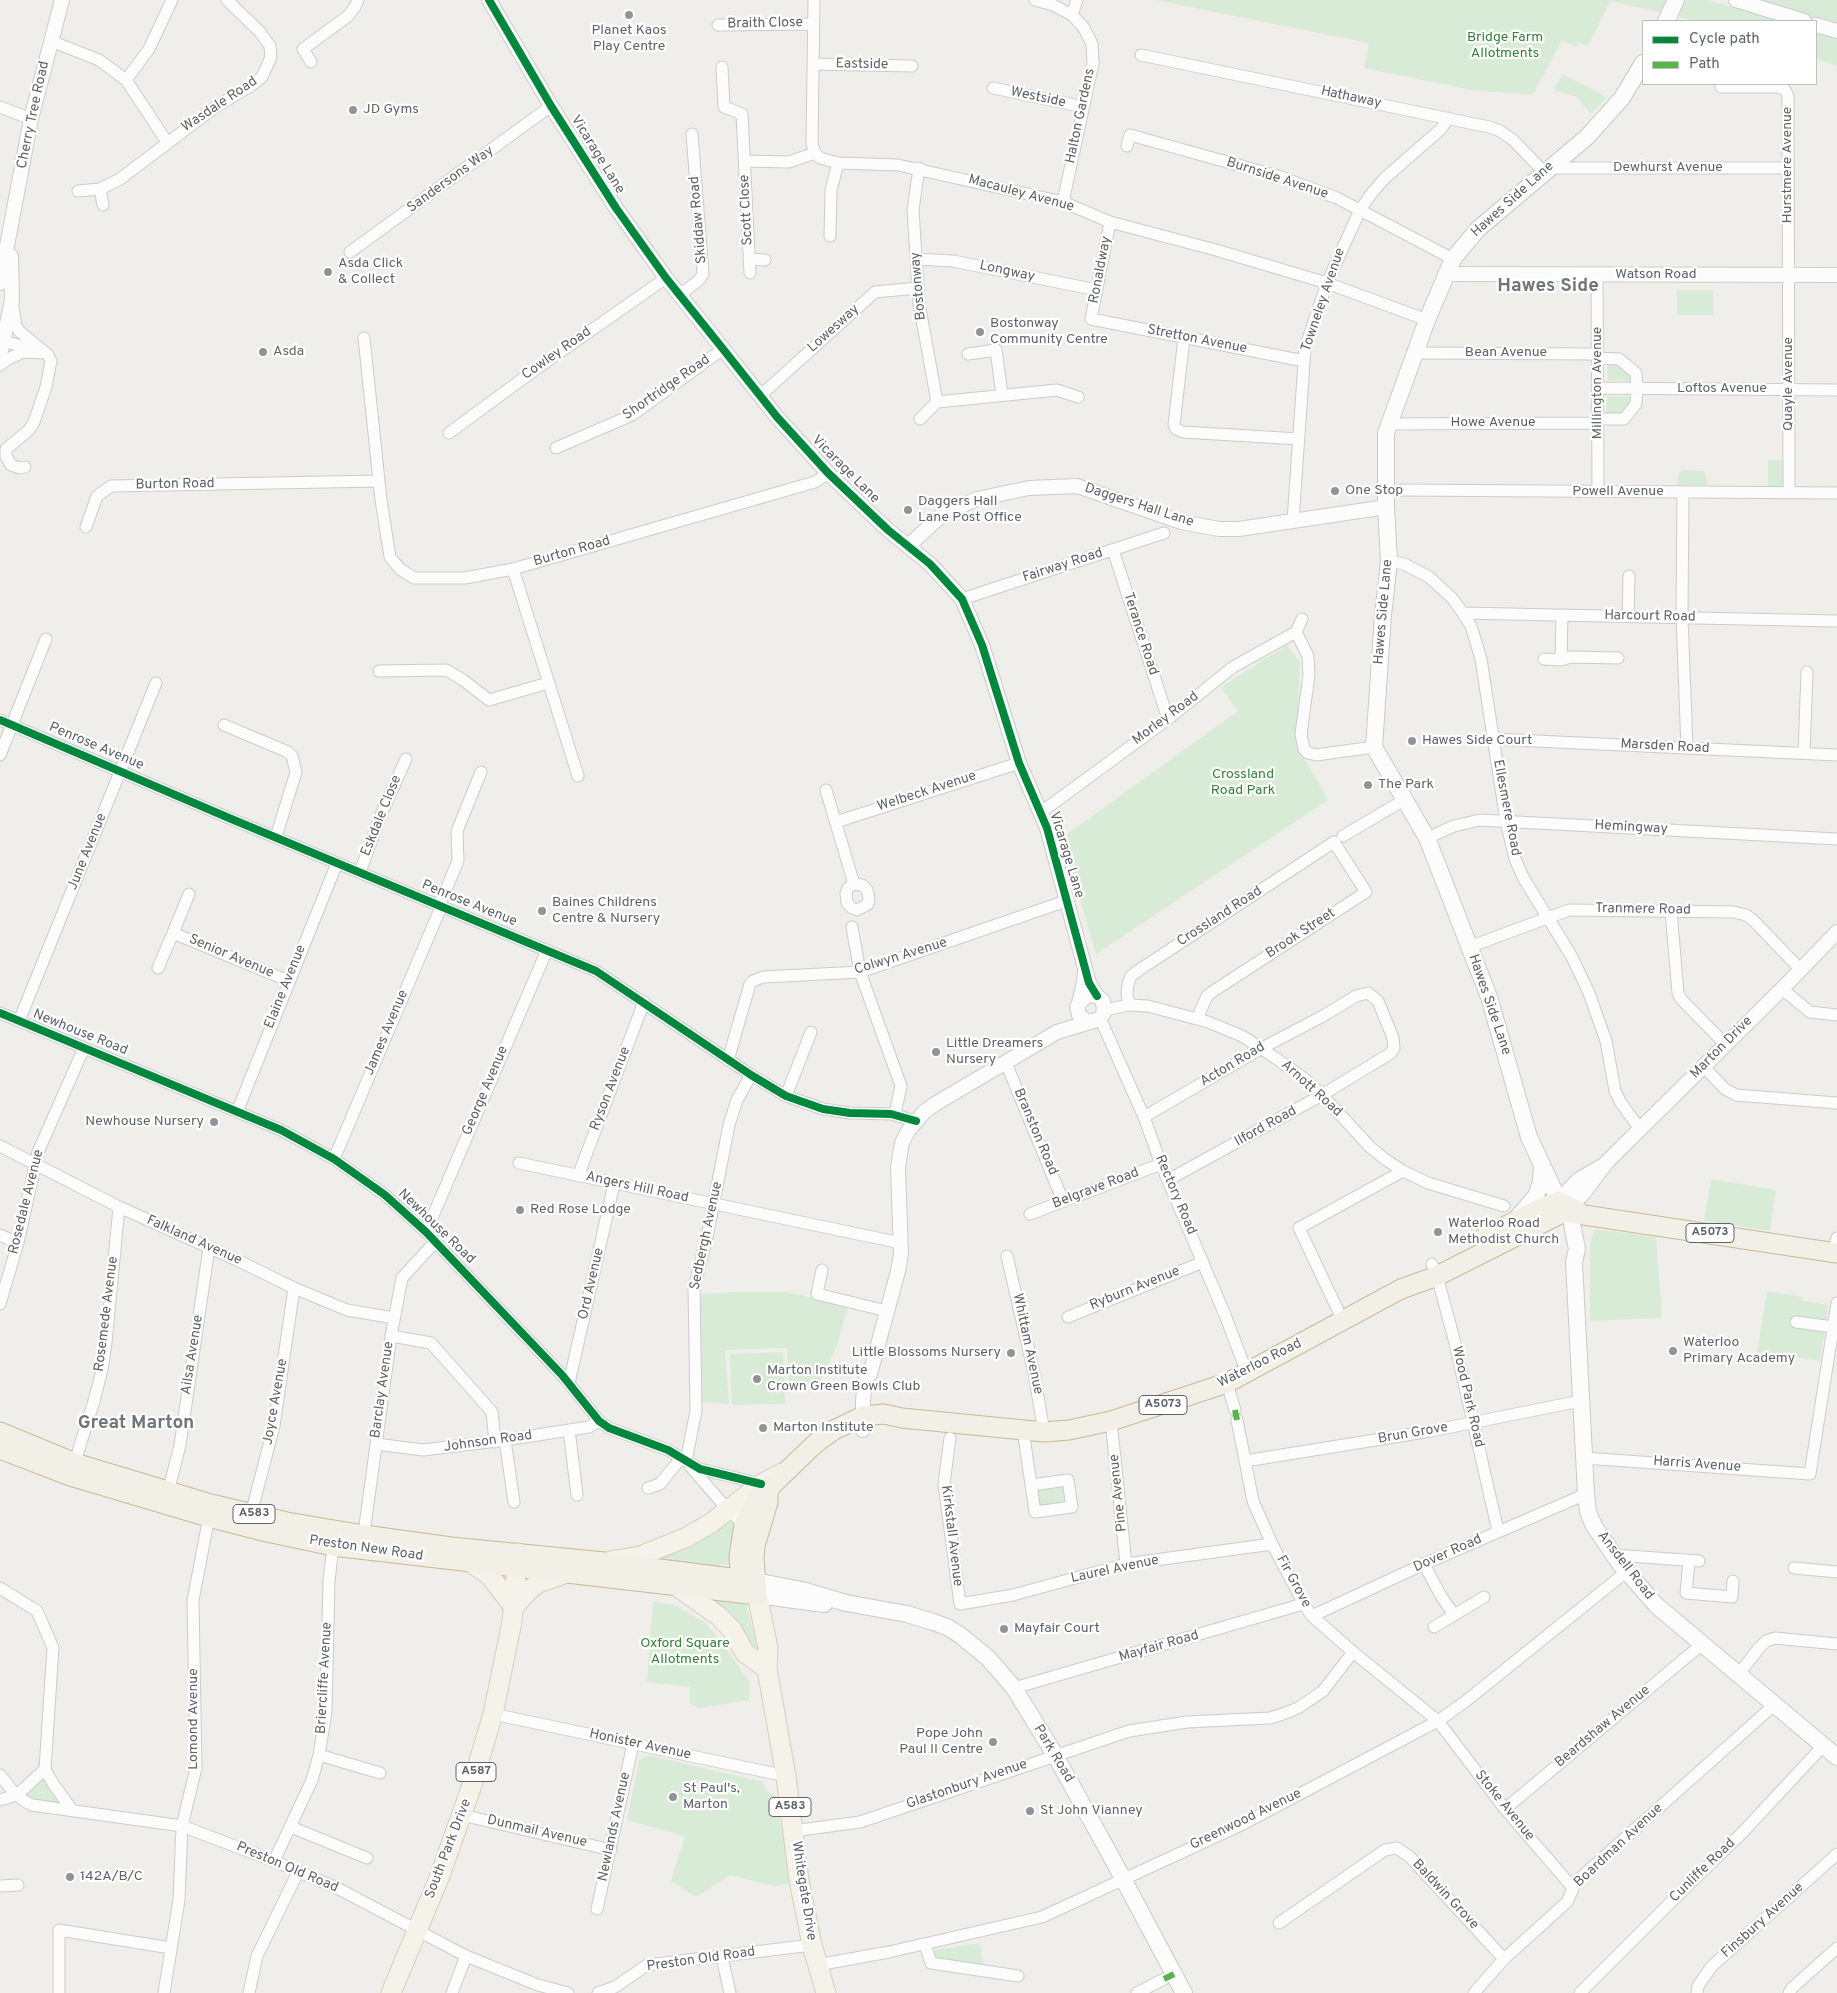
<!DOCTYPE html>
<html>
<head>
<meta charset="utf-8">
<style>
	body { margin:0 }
	#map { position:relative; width:1837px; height:1993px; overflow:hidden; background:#efeeea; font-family:Overpass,sans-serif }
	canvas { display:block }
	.legend { position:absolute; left:1642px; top:20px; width:175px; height:65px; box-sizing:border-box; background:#fff; border:1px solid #bfc1c3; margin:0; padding:6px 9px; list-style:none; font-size:15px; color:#5f6368 }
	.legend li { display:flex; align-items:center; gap:10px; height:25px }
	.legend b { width:25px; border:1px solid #bfc1c3 }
</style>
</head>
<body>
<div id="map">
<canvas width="1837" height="1993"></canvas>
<ul class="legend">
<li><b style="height:6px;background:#00873e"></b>Cycle path</li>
<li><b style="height:6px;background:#58b549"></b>Path</li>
</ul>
</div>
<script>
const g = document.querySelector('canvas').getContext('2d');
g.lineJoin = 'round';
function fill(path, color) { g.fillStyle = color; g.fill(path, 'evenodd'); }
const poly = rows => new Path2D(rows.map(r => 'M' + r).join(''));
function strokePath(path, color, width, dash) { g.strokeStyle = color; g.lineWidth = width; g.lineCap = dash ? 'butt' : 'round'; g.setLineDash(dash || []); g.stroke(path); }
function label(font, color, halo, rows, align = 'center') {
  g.font = font + ' Overpass,sans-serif'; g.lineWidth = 4.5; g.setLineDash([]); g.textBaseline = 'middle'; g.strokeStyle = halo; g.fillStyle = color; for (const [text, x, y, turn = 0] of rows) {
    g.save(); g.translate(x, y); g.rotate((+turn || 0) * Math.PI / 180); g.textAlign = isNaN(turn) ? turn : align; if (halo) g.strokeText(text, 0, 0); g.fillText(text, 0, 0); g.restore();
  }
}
fill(poly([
	[1156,0,1669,0,1663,13,1610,1,1588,46,1579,42,1576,47,1562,40,1533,95,1471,90,1364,68,1369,43],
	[1682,0,1709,0,1778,21,1693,21,1674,15],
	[1758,0,1837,0,1837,25],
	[1816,33,1837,40,1837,66,1816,59],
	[1562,74,1598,92,1606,98,1591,114,1577,97,1554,90],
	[1677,290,1713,290,1713,315,1677,315],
	[1607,358,1619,359,1636,381,1608,380],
	[1607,396,1636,397,1624,419,1606,419],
	[1768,460,1786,460,1787,486,1768,486],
	[1684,470,1704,471,1708,485,1677,485,1679,473],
	[1287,645,1300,662,1297,746,1328,800,1096,954,1062,838,1238,711,1221,687],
	[1711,1179,1776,1190,1770,1231,1704,1221],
	[1595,1229,1656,1237,1662,1318,1590,1321,1590,1242],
	[1767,1291,1802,1297,1802,1301,1828,1305,1820,1361,1757,1352],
	[737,1292,785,1292,848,1305,838,1343,818,1386,789,1382,787,1348,725,1350,729,1404,702,1402,700,1294],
	[783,1352,785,1404,732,1405,730,1354],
	[1068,1480,1072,1507,1035,1512,1031,1485],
	[730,1517,740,1525,736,1566,720,1564,718,1570,645,1561],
	[711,1589,743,1593,758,1649,745,1653,701,1602],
	[653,1601,674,1605,706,1623,733,1658,749,1682,749,1700,700,1708,690,1704,690,1687,647,1682],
	[648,1755,763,1782,766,1792,775,1795,792,1883,774,1886,730,1875,696,1897,671,1881,685,1836,627,1820,639,1761],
	[43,1778,45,1778,63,1805,37,1802,24,1795],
	[980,1943,984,1968,937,1960,934,1950]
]), '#d8ebd6');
const minor = poly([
	[814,0,812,144,815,153,820,158,838,163,898,165,1063,202,1110,222,1216,250,1327,283,1427,320],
	[1035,0,1053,5,1072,15,1084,28,1092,44,1093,63,1063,202],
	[1072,15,1077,0],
	[718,25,813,24],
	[51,41,99,60,126,80,167,142],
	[1141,55,1489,127,1500,131,1513,140,1544,172],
	[311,62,303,49,348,16,355,7,358,0],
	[813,64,912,66],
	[722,67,724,107,742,114,750,273],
	[126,80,149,49,172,0],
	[1721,87,1779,87,1785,90,1788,96,1789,493],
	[993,88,1084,107],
	[0,107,31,119],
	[1127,146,1130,135,1281,177,1337,198,1453,259],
	[745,161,789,162,815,153],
	[919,168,913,210,919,303,937,402,920,419],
	[1549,168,1787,168],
	[100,189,103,205],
	[78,191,100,189,120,179,214,108,252,85,262,77,271,57,270,46,260,32,227,0],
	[1110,222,1091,319,1304,361],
	[830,236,831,190,838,163],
	[350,252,551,106],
	[749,259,765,260],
	[916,259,953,261,1097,290],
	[1597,275,1598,492],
	[680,295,699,280,703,274,692,134],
	[13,307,16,326,19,331,48,355,51,361,46,387,34,422,29,430,6,449,6,456,11,465,20,468,25,467],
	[364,338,381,500,390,557,400,569,414,578,465,578,513,569,815,482,828,473],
	[1184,338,1174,425,1176,429,1183,432,1299,439],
	[0,340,32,349],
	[1414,353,1597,354],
	[968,354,996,350,1002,395],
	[1597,358,1619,359,1636,373,1637,389,1636,404,1624,419,1598,419],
	[0,365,8,359,23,352,46,353],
	[1598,388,1837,390],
	[761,395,875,292,918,288],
	[937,402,1057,390,1078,397],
	[1388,424,1598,423],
	[449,433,536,369,666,278],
	[556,448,632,415,723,349],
	[1400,490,1837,493],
	[1683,492,1682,617,1687,748],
	[1293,521,1305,348,1327,283,1360,210,1371,194,1385,178,1441,129,1448,118],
	[86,527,97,496,111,486,379,481],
	[1113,550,1168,719],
	[1389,561,1404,564,1429,577,1452,598,1463,613,1471,626,1481,659,1506,821,1515,859,1524,879,1572,957,1589,993,1606,1041,1615,1091,1621,1103,1640,1129],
	[513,569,578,776],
	[962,599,1164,533],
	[1463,613,1837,621],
	[1628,616,1629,576],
	[1302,619,1296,632,1308,656,1309,675,1301,734,1304,749,1308,753,1316,755,1374,747],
	[1544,659,1561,660,1571,657,1618,658],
	[1561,660,1562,615],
	[379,671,446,670,463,680,489,700,548,683],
	[0,720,229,818,596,971,751,1075,786,1096,823,1109,850,1113,891,1114,916,1121],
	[224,725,288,752,292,756,296,772,276,837],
	[1493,739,1837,755],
	[1804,753,1807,672],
	[0,755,46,639],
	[826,790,854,884,862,885,867,890,869,897,868,904,857,910,852,908,847,903,846,893,848,888,854,884],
	[1040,813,1168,719,1233,667,1296,632],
	[836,822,1019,763],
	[1343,836,1404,800],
	[1427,838,1454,826,1480,820,1837,839],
	[360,872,380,817,406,759],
	[439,906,458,861,457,831,481,772],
	[1671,911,1678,993,1681,999,1726,1045],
	[852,927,860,972,901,1086,895,1114],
	[173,933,189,894],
	[1469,947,1569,910,1734,912,1746,915,1753,920,1801,970],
	[158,968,173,933,289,981],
	[1782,989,1810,1012,1837,1015],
	[1129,1005,1127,993,1128,984,1131,976,1139,970,1334,842,1366,892,1212,992,1207,996,1197,1019],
	[1105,1010,1129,1005,1148,1006,1208,1022,1242,1036,1277,1059,1306,1080,1322,1095,1370,1147,1386,1160,1403,1171,1428,1183,1504,1206],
	[0,1013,281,1130,334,1159,385,1195,426,1232,562,1375,599,1421,609,1428,668,1450,700,1469,761,1484],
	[1100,1018,1144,1117,1161,1164,1225,1315,1247,1373],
	[19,1021,156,683],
	[728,1060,750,984,753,981,763,977,860,972,1066,901],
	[1006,1063,1063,1201],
	[1704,1067,1725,1089,1736,1095,1837,1103],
	[786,1096,811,1032],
	[237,1112,337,863],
	[1144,1117,1262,1048,1323,1016,1356,996,1368,993,1378,1001,1393,1038,1394,1048,1391,1053,1322,1095,1168,1180],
	[0,1146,119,1207,237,1260,294,1288,347,1310,394,1318],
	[334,1159,441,907],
	[519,1163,901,1243],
	[578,1176,644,1002],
	[1030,1214,1161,1164],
	[426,1232,547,950],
	[0,1235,18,1243],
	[1834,1252,1837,1238],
	[1007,1256,1034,1373,1044,1432],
	[1432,1264,1437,1276,1454,1339,1498,1531],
	[822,1270,817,1294,887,1311],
	[0,1304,18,1243,38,1152,84,1048],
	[1068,1317,1203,1262],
	[1343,1321,1299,1228,1403,1171],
	[1796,1322,1833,1327],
	[391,1336,431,1343,492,1412,495,1442],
	[569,1383,614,1184],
	[1227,1383,1235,1410],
	[1237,1420,1253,1501,1272,1544,1305,1606,1312,1616,1353,1652,1438,1721,1505,1809,1573,1888],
	[1111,1421,1126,1564],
	[569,1430,577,1495],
	[1023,1430,1035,1512,1072,1507,1068,1480,1031,1485],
	[950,1438,944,1484,960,1604,1013,1595,1126,1564,1272,1544],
	[505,1440,514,1502],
	[376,1444,423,1450,505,1440,589,1427,599,1421],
	[1584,1458,1810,1474,1837,1303],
	[686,1461,696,1411,694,1287,706,1242,729,1125,737,1100,751,1075],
	[1245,1461,1431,1431,1580,1401],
	[690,1466,728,1510,744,1524,748,1526],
	[73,1468,94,1401,102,1370,106,1343,119,1207],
	[648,1488,660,1484,681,1458],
	[168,1492,180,1445,209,1248],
	[251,1514,274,1426,294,1288],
	[363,1540,391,1336,402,1278,435,1242],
	[1614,1555,1699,1561],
	[1689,1561,1686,1593,1732,1597,1733,1581],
	[1424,1564,1441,1596,1454,1615],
	[1794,1568,1837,1572],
	[0,1588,37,1611,53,1648,45,1769,52,1782,72,1810],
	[1312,1616,1424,1564,1586,1494],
	[1434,1627,1484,1597],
	[1738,1675,1759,1648,1766,1641,1775,1638,1837,1644],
	[1014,1688,1303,1604],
	[493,1714,786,1776],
	[319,1755,380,1773],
	[0,1775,11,1789,24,1801,32,1805,182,1826,274,1861,337,1888,466,1956,538,1985,568,1993],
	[0,1800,17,1795,45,1769],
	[1505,1809,1701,1645],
	[462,1815,611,1850],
	[291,1827,367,1858],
	[793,1831,860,1822,1129,1731,1187,1722,1270,1718,1283,1714,1298,1708,1323,1691,1353,1652],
	[274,1861,312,1780,319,1755,326,1712,329,1581,333,1546],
	[0,1886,18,1885],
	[597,1909,633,1744],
	[1279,1923,1385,1850,1397,1848,1410,1857,1504,1959],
	[925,1944,931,1963,1018,1976],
	[722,1957,730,1993],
	[817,1965,889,1952,1042,1917,1243,1824,1438,1721,1466,1701,1626,1572],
	[59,1993,59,1930,171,1948],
	[164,1993,179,1900,182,1826,196,1768,193,1600,210,1512],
	[249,1993,257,1956,298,1872],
	[452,1993,466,1956],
	[598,1993,615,1987,647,1965,812,1945],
	[1137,1993,1164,1979],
	[1474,1993,1504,1959,1567,1902,1575,1884,1579,1879,1773,1706],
	[1580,1993,1680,1893,1743,1832,1823,1746],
	[1697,1993,1698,1986,1712,1966,1837,1854],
	[1789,1993,1792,1988,1837,1948]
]);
const tertiary = poly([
	[489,0,551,106,616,208,666,278,723,349,777,417,828,473,888,530,930,564,962,599,982,645,1019,763,1047,828,1089,983,1097,996],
	[1736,0,1804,21],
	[1816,25,1837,31],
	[1445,274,1837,275],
	[0,283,31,119,62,0],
	[0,355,12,300,11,256],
	[908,546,943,514,977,499,1029,488,1077,486,1181,522,1219,529,1239,529,1386,507],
	[1079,1003,1088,995,1097,996,1103,1001,1104,1013,1100,1018,1094,1021,1086,1021,1079,1015,1077,1007,1079,1003,1084,982,1085,971],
	[1558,1201,1578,1180,1602,1166],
	[1564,1212,1583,1194,1606,1163,1621,1148,1782,989,1837,932],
	[863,1430,863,1401,865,1381,870,1374,898,1271,901,1254,898,1167,902,1143,908,1131,924,1112,935,1104,1057,1032,1090,1022]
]);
const secondary = poly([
	[1666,21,1676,0],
	[1643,63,1622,98,1587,137,1478,229,1453,259,1427,320,1386,433,1386,507,1389,561,1383,615,1374,747,1427,838,1489,997,1529,1137,1564,1212,1571,1219,1577,1249,1574,1262,1586,1494,1588,1512,1594,1526,1620,1564,1657,1606,1837,1757],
	[1517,1218,1536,1196,1541,1182,1542,1166],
	[755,1581,802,1590,846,1603,907,1614,933,1622,947,1627,960,1635,988,1658,1014,1688,1055,1755,1113,1860,1184,1993],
	[757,1595,824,1604]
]);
const primary = poly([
	[610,1561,640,1556,687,1537,711,1523,761,1484,782,1473],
	[472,1563,490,1576,514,1607],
	[675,1585,720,1617,732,1630,745,1653,767,1669],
	[757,1595,768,1648,767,1669,786,1776,799,1880,812,1945,826,1993],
	[514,1607,527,1592,538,1583,567,1573],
	[391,1993,439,1878,471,1788,493,1714,512,1622,518,1553]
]);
const trunk = poly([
	[1484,1237,1539,1209,1558,1201,1578,1211],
	[0,1432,75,1463,211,1504,287,1522,364,1535,451,1547,604,1562,755,1581],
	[0,1449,70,1476,208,1517,267,1532,333,1546,757,1595,754,1558,755,1546,768,1502,768,1492,772,1485,817,1442,834,1430,863,1416,884,1414,902,1418,1044,1432,1069,1430,1111,1421,1227,1383,1401,1289,1437,1276,1564,1212,1837,1253],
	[742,1590,739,1557,744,1524,757,1498,768,1492]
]);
strokePath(minor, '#cbcccc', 13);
strokePath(tertiary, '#cbcccc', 16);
strokePath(secondary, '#cacacb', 18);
strokePath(primary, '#d7ceb8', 21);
strokePath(trunk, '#c8b996', 21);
strokePath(minor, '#fdfcfc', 11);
strokePath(tertiary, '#fdfcfc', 14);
strokePath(secondary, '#fdfcfc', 16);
strokePath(primary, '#f4f2e9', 19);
strokePath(trunk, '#f2f0e6', 19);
strokePath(poly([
	[1235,1410,1237,1420],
	[1164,1979,1174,1974]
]), '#58b549', 6, [12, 6]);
strokePath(poly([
	[489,0,551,106,616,208,666,278,723,349,777,417,828,473,888,530,930,564,962,599,982,645,1019,763,1047,828,1089,983,1097,996],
	[0,720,229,818,596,971,751,1075,786,1096,823,1109,850,1113,891,1114,916,1121],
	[0,1013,281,1130,334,1159,385,1195,426,1232,562,1375,599,1421,609,1428,668,1450,700,1469,761,1484]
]), '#00873e', 8);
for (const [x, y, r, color] of [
	[629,15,5,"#919496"],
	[353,110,5,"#919496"],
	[328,272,5,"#919496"],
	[980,332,5,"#919496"],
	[263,352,5,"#919496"],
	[1335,491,5,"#919496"],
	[908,510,5,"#919496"],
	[1412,741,5,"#919496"],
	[1368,785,5,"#919496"],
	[542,911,5,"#919496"],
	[936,1052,5,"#919496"],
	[214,1122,5,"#919496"],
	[520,1210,5,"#919496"],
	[1438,1232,5,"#919496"],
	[1673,1351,5,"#919496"],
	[1011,1353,5,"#919496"],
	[757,1379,5,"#919496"],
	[763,1428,5,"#919496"],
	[1004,1629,5,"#919496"],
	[993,1742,5,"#919496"],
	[673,1797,5,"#919496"],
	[1030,1811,5,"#919496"],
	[70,1877,5,"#919496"]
]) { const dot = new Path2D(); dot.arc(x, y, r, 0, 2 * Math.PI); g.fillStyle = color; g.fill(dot); strokePath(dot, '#fff', 2); }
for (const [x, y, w] of [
	[1710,1233,48],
	[1163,1405,48],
	[254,1514,42],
	[476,1772,40],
	[790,1807,42]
]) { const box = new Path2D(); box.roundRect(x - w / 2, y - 9.5, w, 19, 4); g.fillStyle = '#fff'; g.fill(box); strokePath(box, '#5f6368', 1); }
label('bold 12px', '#5f6368', null, [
	["A5073",1710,1233],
	["A5073",1163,1405],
	["A583",254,1514],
	["A587",476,1772],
	["A583",790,1807]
]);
label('14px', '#5f6368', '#fff', [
	["Braith Close",765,24,-1],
	["Eastside",862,65,1],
	["Westside",1038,98,12],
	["Hathaway",1351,98,12],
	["Wasdale Road",220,105,-34],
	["Cherry Tree Road",34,115,-78],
	["Halton Gardens",1081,116,-78],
	["Vicarage Lane",597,155,58],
	["Hurstmere Avenue",1788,165,-90],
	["Dewhurst Avenue",1668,168],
	["Burnside Avenue",1277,179,18],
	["Sandersons Way",451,180,-36],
	["Macauley Avenue",1021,194,15],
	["Hawes Side Lane",1513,200,-42],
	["Scott Close",747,210,-93],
	["Skiddaw Road",699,220,-95],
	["Ronaldway",1101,270,-79],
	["Longway",1007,272,12],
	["Watson Road",1656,275],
	["Bostonway",919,286,-95],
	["Towneley Avenue",1324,300,-71],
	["Lowesway",834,329,-42],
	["Stretton Avenue",1197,340,11],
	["Bean Avenue",1506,353],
	["Cowley Road",557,354,-35],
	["Millington Avenue",1598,383,-90],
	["Quayle Avenue",1789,384,-90],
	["Shortridge Road",667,388,-35],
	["Loftos Avenue",1722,389],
	["Howe Avenue",1493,423],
	["Vicarage Lane",845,470,45],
	["Burton Road",175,485,-1],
	["Powell Avenue",1618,492],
	["Daggers Hall Lane",1139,506,18],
	["Burton Road",572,552,-16],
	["Fairway Road",1063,566,-18],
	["Hawes Side Lane",1384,612,-85],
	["Harcourt Road",1650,617,1],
	["Terance Road",1140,634,72],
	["Morley Road",1166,719,-37],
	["Penrose Avenue",96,747,23],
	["Marsden Road",1665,747,3],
	["Welbeck Avenue",927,792,-18],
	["Ellesmere Road",1506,808,79],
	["Eskdale Close",382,816,-68],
	["Hemingway",1631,828,3],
	["June Avenue",88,852,-68],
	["Vicarage Lane",1066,855,73],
	["Penrose Avenue",469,904,22],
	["Tranmere Road",1643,910,1],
	["Crossland Road",1220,917,-33],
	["Brook Street",1301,934,-33],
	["Senior Avenue",231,957,23],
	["Colwyn Avenue",901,957,-17],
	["Elaine Avenue",286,987,-68],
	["Hawes Side Lane",1489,1005,71],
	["Newhouse Road",80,1033,22],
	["James Avenue",387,1033,-67],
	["Marton Drive",1722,1048,-45],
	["Acton Road",1233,1065,-31],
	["Ryson Avenue",611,1089,-69],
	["Arnott Road",1311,1089,42],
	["George Avenue",486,1091,-67],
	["Ilford Road",1266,1127,-29],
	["Branston Road",1035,1132,67],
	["Angers Hill Road",637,1188,12],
	["Belgrave Road",1096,1189,-21],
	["Rectory Road",1175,1195,67],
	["Rosedale Avenue",27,1202,-76],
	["Newhouse Road",436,1227,44],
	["Sedbergh Avenue",707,1236,-78],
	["Falkland Avenue",194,1241,24],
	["Ord Avenue",592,1284,-77],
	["Ryburn Avenue",1135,1289,-22],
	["Rosemede Avenue",107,1314,-83],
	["Whittam Avenue",1027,1344,78],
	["Ailsa Avenue",193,1355,-81],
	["Waterloo Road",1260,1364,-27],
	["Barclay Avenue",383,1390,-82],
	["Wood Park Road",1467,1397,77],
	["Joyce Avenue",276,1402,-80],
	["Brun Grove",1413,1434,-10],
	["Johnson Road",488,1442,-8],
	["Harris Avenue",1697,1465,4],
	["Pine Avenue",1119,1493,-96],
	["Kirkstall Avenue",951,1536,83],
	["Preston New Road",366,1549,8],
	["Dover Road",1448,1554,-24],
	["Ansdell Road",1625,1566,52],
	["Laurel Avenue",1115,1570,-12],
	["Fir Grove",1293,1582,61],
	["Mayfair Road",1159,1647,-16],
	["Briercliffe Avenue",325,1678,-87],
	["Lomond Avenue",194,1719,-90],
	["Beardshaw Avenue",1603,1727,-40],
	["Honister Avenue",640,1745,12],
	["Park Road",1053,1754,59],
	["Glastonbury Avenue",967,1785,-19],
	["Stoke Avenue",1504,1806,51],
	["Greenwood Avenue",1246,1820,-26],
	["Newlands Avenue",615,1827,-78],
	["Dunmail Avenue",537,1832,13],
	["Boardman Avenue",1619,1846,-43],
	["South Park Drive",449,1849,-69],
	["Preston Old Road",287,1868,23],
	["Cunliffe Road",1703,1871,-44],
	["Whitegate Drive",803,1891,81],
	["Baldwin Grove",1445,1895,47],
	["Finsbury Avenue",1763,1921,-42],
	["Preston Old Road",701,1960,-8]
]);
label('14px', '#5f6368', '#fff', [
	["Planet Kaos",629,31,"center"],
	["Play Centre",629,47,"center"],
	["JD Gyms",363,110],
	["Asda Click",338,264],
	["& Collect",338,280],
	["Bostonway",990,324],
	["Community Centre",990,340],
	["Asda",273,352],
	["One Stop",1345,491],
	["Daggers Hall",918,502],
	["Lane Post Office",918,518],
	["Hawes Side Court",1422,741],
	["The Park",1378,785],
	["Baines Childrens",552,903],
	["Centre & Nursery",552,919],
	["Little Dreamers",946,1044],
	["Nursery",946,1060],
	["Newhouse Nursery",204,1122,"right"],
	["Red Rose Lodge",530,1210],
	["Waterloo Road",1448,1224],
	["Methodist Church",1448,1240],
	["Waterloo",1683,1343],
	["Primary Academy",1683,1359],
	["Little Blossoms Nursery",1001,1353,"right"],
	["Marton Institute",767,1371],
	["Crown Green Bowls Club",767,1387],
	["Marton Institute",773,1428],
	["Mayfair Court",1014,1629],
	["Pope John",983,1734,"right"],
	["Paul II Centre",983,1750,"right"],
	["St Paul's,",683,1789],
	["Marton",683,1805],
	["St John Vianney",1040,1811],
	["142A/B/C",80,1877]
], 'left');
label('14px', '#348238', '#fff', [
	["Bridge Farm",1505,38],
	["Allotments",1505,54],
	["Crossland",1243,775],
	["Road Park",1243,791],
	["Oxford Square",685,1644],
	["Allotments",685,1660]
]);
label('bold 19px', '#70757a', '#fff', [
	["Hawes Side",1548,287],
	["Great Marton",136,1424]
]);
</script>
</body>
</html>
